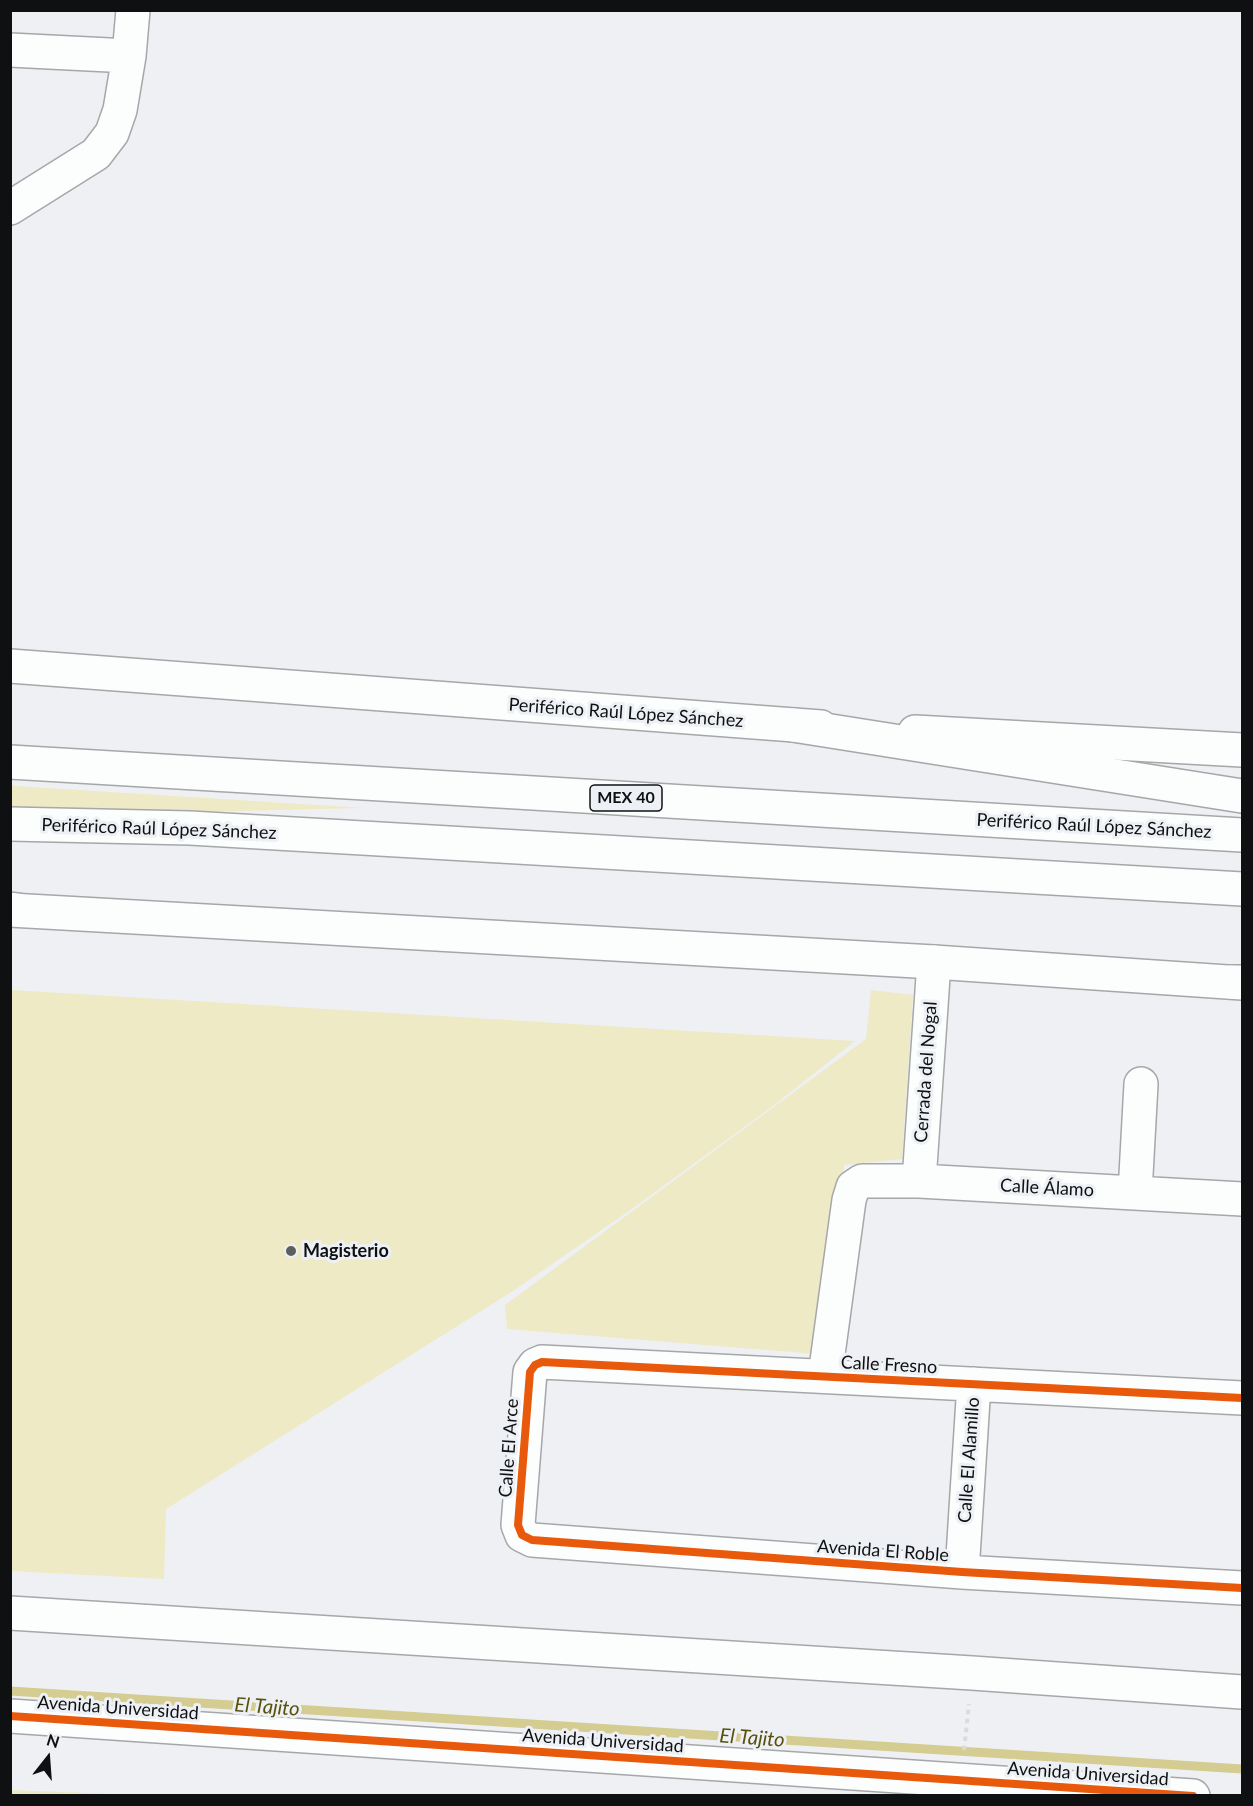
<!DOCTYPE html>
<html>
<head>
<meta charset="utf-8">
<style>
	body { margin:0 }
	#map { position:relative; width:1253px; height:1806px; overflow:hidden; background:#eef0f3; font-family:Lato,sans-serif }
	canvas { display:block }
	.frame { position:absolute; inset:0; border:12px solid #0f1011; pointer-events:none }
	.north { position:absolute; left:18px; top:1728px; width:60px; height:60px; -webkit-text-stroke:4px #edf0f4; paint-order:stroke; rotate:17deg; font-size:16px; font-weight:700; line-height:24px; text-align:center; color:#0f1011 }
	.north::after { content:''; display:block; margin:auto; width:21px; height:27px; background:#0f1011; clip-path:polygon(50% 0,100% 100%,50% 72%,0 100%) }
</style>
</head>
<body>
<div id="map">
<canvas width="1253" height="1806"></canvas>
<div class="frame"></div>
<div class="north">N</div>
</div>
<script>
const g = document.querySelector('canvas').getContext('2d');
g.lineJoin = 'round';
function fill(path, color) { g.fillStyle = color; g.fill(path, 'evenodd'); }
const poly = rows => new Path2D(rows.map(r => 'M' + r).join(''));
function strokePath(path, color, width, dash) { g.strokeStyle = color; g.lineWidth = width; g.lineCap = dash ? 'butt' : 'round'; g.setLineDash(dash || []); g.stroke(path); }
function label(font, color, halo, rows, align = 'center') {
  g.font = font + ' Lato,sans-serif'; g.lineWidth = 6; g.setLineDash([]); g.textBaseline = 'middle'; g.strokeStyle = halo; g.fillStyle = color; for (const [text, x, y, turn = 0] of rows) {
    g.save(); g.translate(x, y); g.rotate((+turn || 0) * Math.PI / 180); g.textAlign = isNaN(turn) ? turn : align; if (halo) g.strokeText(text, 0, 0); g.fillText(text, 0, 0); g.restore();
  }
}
fill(poly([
	[10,785,15,786,364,808,11,816],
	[11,990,855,1041,773,1106,629,1211,513,1291,166,1509,164,1579,11,1571],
	[871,990,913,995,902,1159,844,1165,817,1354,507,1329,505,1305,866,1039],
	[11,1790,117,1794,119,1795,11,1795]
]), '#eeeac5');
strokePath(poly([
	[10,1691,1242,1769]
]), '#d4cc91', 9);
const minor = poly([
	[10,50,129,56],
	[10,208,96,154,112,133,120,110,129,56,133,10],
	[919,1181,934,962],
	[1135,1193,1141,1084],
	[825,1376,849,1200,853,1187,862,1181,919,1181,1242,1199],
	[1242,1398,542,1362,535,1365,530,1372,518,1525,522,1535,532,1540,962,1572,1242,1588],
	[962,1572,974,1384],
	[10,1613,972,1673,1242,1692],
	[10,1716,1193,1796]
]);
const major = poly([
	[10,666,821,727],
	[915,732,1242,750],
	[10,910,934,962,1242,983]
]);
const highway = poly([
	[793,725,1242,796],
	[10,762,1242,835],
	[10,824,190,828,1242,889],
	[10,909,18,910],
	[1231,982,1242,982]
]);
strokePath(minor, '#a6a7a9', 36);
strokePath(major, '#a6a7a9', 36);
strokePath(highway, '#a6a7a9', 36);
strokePath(poly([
	[964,1750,969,1704]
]), '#dadbdb', 4, [4.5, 4.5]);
strokePath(minor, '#fcfdfd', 33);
strokePath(major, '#fcfdfd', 33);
strokePath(highway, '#fcfdfd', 33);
strokePath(poly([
	[1242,1398,542,1362,535,1365,530,1372,518,1525,522,1535,532,1540,962,1572,1242,1588],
	[10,1716,1193,1796]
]), '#e8590c', 8);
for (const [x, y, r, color] of [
	[291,1251,6,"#5d5e60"]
]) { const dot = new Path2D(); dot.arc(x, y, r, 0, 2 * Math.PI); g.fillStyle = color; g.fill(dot); strokePath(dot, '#edf0f4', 2); }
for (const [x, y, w] of [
	[626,798,72]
]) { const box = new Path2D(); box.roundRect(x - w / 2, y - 13, w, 26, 4.5); g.fillStyle = '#edf0f4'; g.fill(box); strokePath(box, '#0f1011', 1.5); }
label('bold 16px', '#0f1011', null, [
	["MEX 40",626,798]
]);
label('18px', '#0f1011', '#edf0f4', [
	["Periférico Raúl López Sánchez",626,713,4],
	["Periférico Raúl López Sánchez",1094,826,3],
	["Periférico Raúl López Sánchez",159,829,2],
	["Cerrada del Nogal",926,1072,-86],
	["Calle Álamo",1047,1188,3],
	["Calle Fresno",889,1365,3],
	["Calle El Arce",509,1448,-86],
	["Calle El Alamillo",969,1460,-86],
	["Avenida El Roble",883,1551,4],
	["Avenida Universidad",118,1708,4],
	["Avenida Universidad",603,1741,4],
	["Avenida Universidad",1088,1774,4]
]);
label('bold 18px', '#0f1011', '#edf0f4', [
	["Magisterio",303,1251]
], 'left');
label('italic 20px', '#58500c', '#edf0f4', [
	["El Tajito",267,1707,4],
	["El Tajito",752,1738,4]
]);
</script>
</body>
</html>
